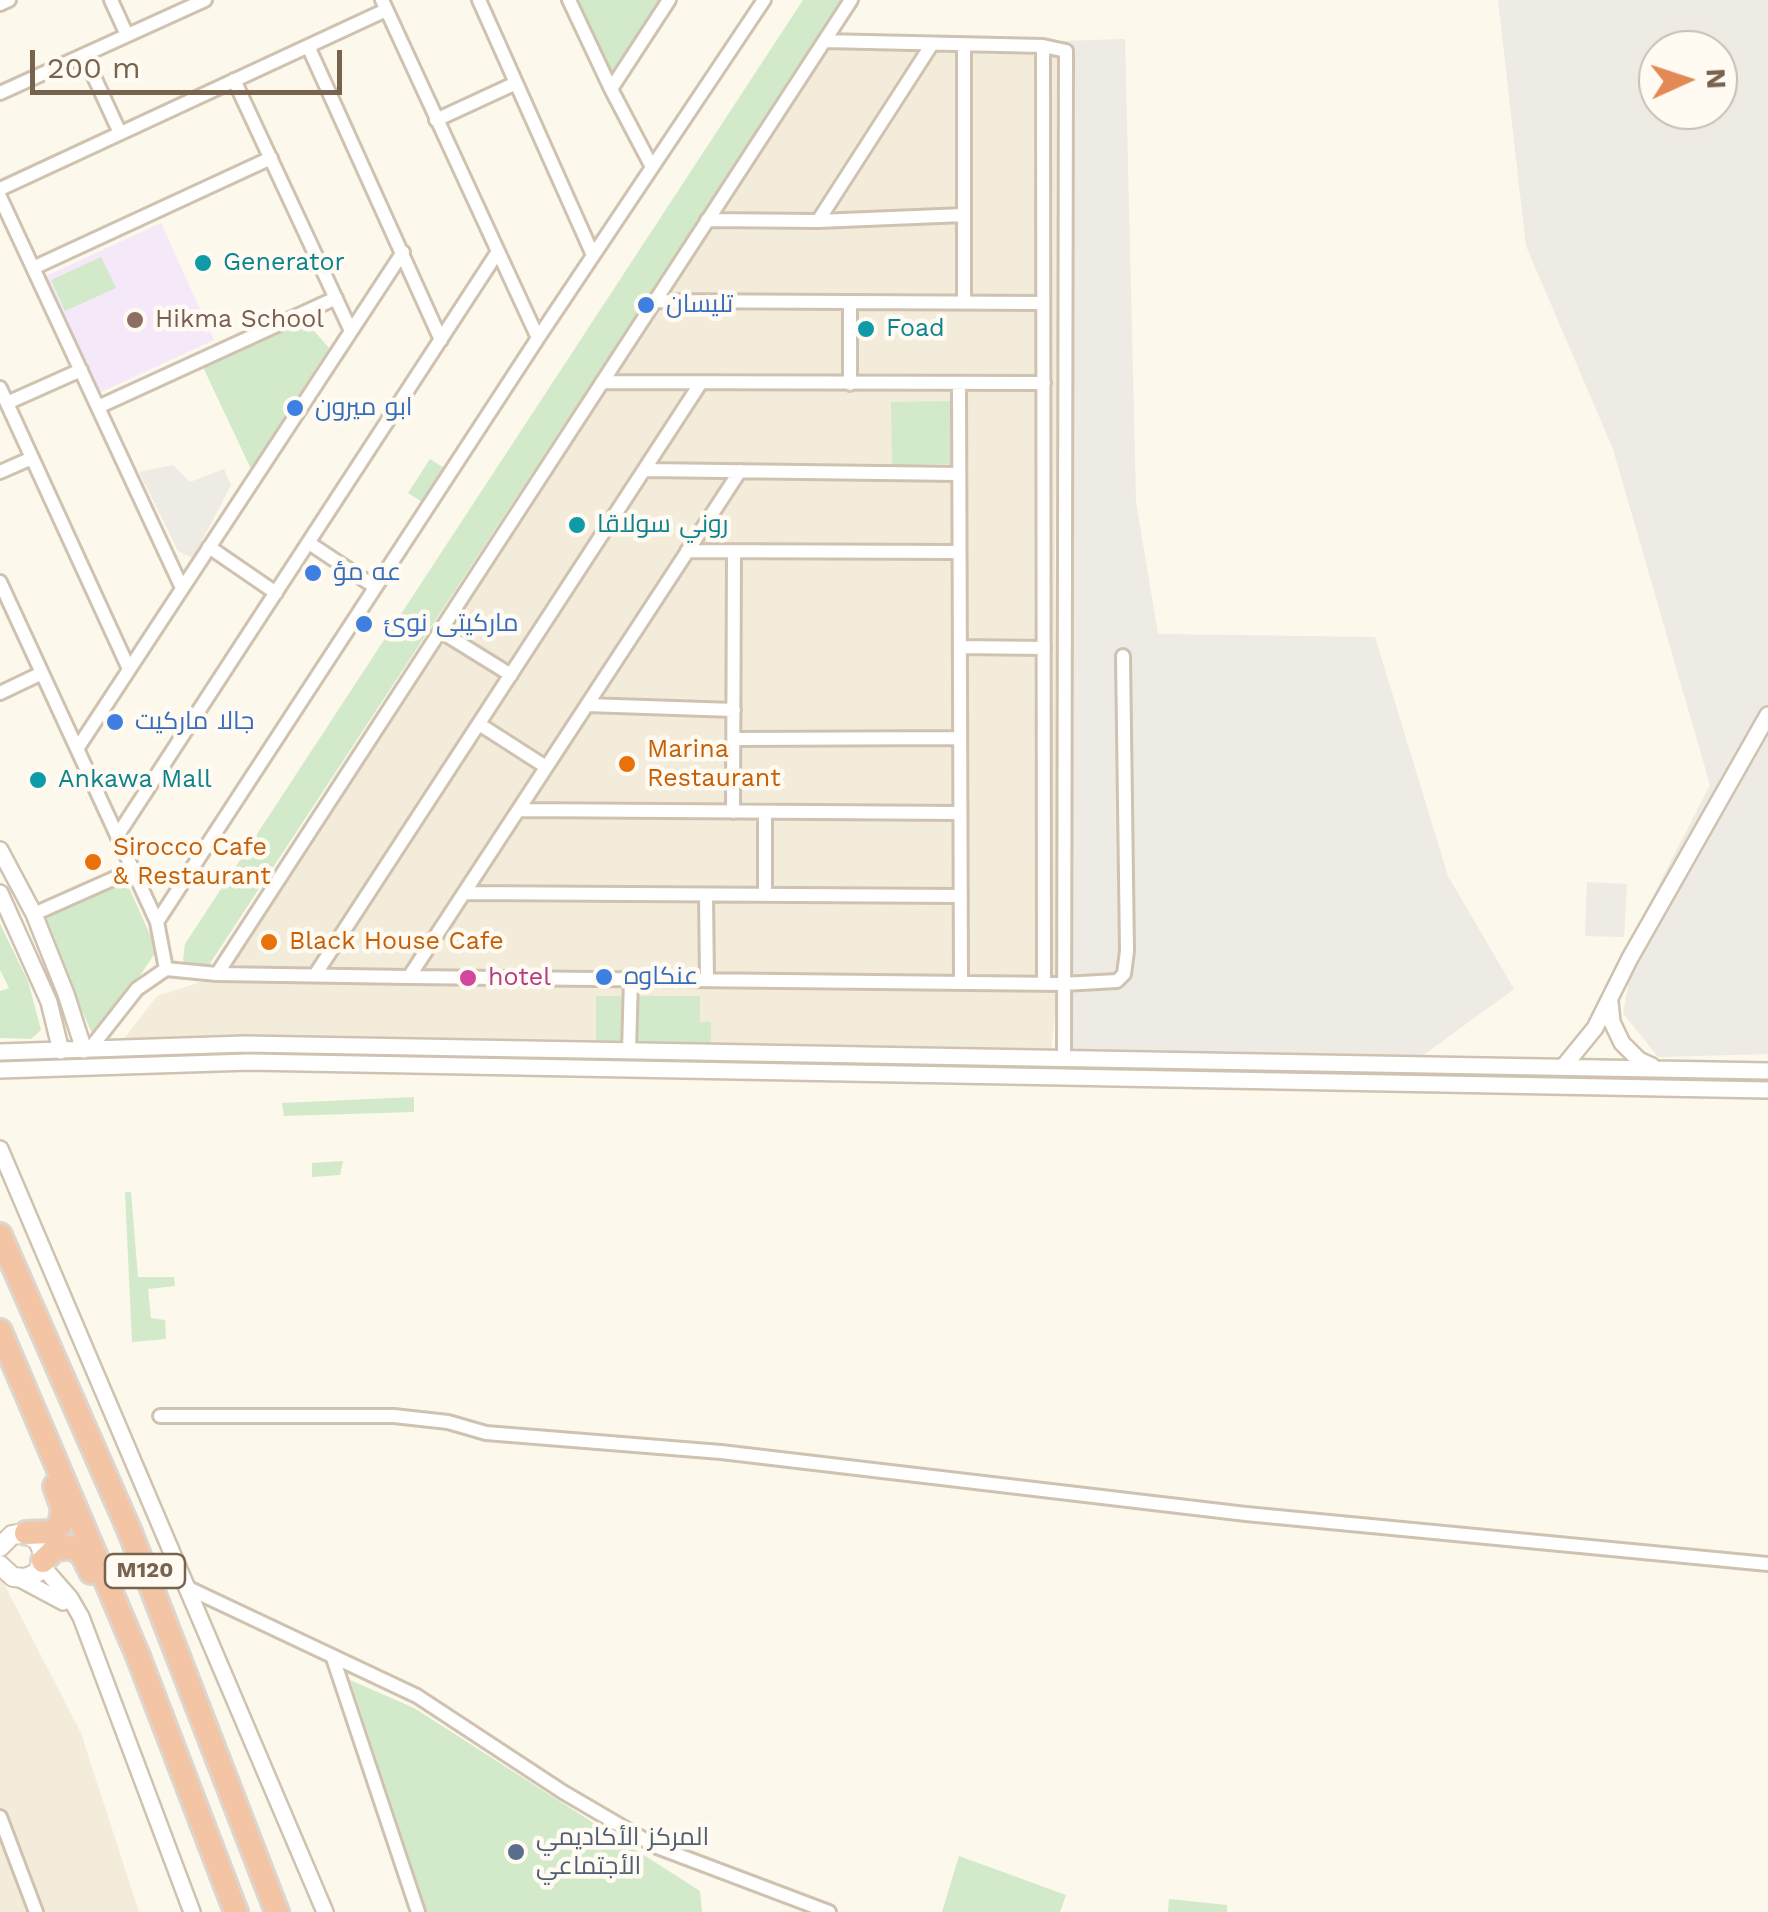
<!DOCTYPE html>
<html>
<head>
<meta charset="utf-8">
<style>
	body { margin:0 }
	#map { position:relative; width:1768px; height:1912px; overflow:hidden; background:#fcf8ec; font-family:"Work Sans",sans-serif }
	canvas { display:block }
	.north { position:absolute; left:1638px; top:30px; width:100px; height:100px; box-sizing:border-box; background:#fffbf2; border:2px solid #c9beb0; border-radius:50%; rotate:87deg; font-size:28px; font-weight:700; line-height:40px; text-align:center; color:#78634e }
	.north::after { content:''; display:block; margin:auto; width:35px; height:45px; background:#e28955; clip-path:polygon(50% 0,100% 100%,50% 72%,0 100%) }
	.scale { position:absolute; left:30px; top:50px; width:312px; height:45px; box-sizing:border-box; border:5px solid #78634e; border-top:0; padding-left:12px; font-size:30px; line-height:35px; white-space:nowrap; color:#78634e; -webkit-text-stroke:8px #fffbf2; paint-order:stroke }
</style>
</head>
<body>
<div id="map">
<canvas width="1768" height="1912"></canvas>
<div class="north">N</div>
<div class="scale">200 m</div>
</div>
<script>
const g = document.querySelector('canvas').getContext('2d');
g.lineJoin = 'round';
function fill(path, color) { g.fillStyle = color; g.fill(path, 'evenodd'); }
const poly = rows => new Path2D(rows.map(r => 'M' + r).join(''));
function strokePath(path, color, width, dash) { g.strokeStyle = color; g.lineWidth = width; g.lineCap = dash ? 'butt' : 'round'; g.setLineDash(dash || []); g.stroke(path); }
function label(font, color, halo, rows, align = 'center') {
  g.font = font + ' "Work Sans",Cairo,sans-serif'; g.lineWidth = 9; g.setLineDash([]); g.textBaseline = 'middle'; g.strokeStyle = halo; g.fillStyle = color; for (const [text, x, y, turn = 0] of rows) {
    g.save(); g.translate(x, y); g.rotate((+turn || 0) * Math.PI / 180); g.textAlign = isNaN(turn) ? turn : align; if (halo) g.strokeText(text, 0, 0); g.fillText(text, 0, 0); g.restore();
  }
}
fill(poly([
	[1060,41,1055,553,1059,977,1051,1052,119,1045,157,996,210,979,822,49],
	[0,1576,81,1733,139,1912,0,1912]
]), '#f4ecda');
fill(poly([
	[1498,0,1768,0,1768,1054,1658,1057,1623,1013,1641,919,1710,785,1613,449,1526,246],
	[1658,50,1718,50,1718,110,1658,110],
	[1125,39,1136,502,1158,634,1375,637,1448,876,1514,989,1407,1067,1060,1065,1056,553,1060,41],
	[173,465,190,482,224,469,231,485,193,558,178,551,139,472],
	[1587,882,1627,884,1624,937,1585,936]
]), '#eeeae4');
fill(poly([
	[161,223,214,340,99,393,46,276]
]), '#f5e8f9');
fill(poly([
	[574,0,663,0,611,78],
	[803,0,843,0,207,968,187,967,183,960,185,944],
	[101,257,116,288,65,311,51,280],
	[302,317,329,348,251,469,202,365],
	[955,401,955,464,892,465,891,402],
	[430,459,452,473,430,507,408,493],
	[126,881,157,950,96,1042,41,920],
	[0,924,28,981,41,1030,31,1039,0,1038,0,991,9,988,0,970],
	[596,996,700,996,700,1022,711,1022,711,1046,596,1046],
	[414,1097,414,1112,284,1116,282,1103],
	[343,1161,340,1175,312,1177,312,1163],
	[125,1192,131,1192,138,1277,174,1277,175,1286,148,1289,151,1318,165,1320,166,1339,132,1342],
	[350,1680,414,1708,700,1891,702,1912,426,1912],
	[959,1856,1066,1895,1060,1912,942,1912],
	[1169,1899,1227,1905,1227,1912,1168,1912]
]), '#d2eac9');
const minor = poly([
	[111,0,127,35],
	[382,0,538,338],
	[479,0,593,255],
	[569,0,611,89,652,167],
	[0,4,9,0],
	[824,41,1043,46,1066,51,1064,1057],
	[308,46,441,340],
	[1043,46,1044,983],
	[84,55,120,133],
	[234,80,351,331],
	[611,89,669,0],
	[0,93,205,0],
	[436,120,516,83],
	[0,189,386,10],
	[0,197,182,588],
	[707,220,818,221,964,215],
	[818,221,932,44],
	[33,268,271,158],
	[655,301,1043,303],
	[964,302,964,45],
	[850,304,850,384],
	[602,382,1044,383],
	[959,384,961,983],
	[0,388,129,669],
	[7,403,81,370],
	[98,407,336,298],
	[645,470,959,474],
	[0,472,32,458],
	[309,543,375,587],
	[209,547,276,593],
	[687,551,959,552],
	[0,582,157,922,166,969],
	[440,631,511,675],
	[960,647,1044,648],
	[0,693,42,673],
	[587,705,734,710],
	[479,724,546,767],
	[735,739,960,738],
	[77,749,403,252],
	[519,810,960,813],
	[733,812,734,551],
	[765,812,765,895],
	[117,836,497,253],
	[464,893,961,896],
	[706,895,707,980],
	[34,914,133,870],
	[157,922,538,338,764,0],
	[217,974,851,0],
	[315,975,700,384],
	[409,977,740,471],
	[89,1050,137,989,166,969,217,974,409,977,1063,984,1117,981,1124,974,1127,951,1123,656],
	[629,1051,631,979],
	[160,1416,394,1416,448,1422,486,1433,721,1452,1246,1514,1768,1564],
	[186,1587,417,1696,563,1792,657,1847,829,1912],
	[333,1658,418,1912],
	[0,1817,36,1912]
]);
const tertiary = poly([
	[0,850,34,914,66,994,84,1050],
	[0,893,49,1002,61,1051],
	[1610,1002,1612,1022,1622,1043,1639,1060,1652,1066],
	[0,1052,245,1044,1768,1071],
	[1564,1066,1595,1028,1630,958,1768,715],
	[0,1070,249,1062,1768,1090],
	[0,1149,325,1912],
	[42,1566,70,1598,81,1617,192,1912],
	[20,1579,63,1602]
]);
const secondary = poly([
	[0,1547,12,1535,26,1533,38,1541,44,1555,38,1572,26,1578,13,1577,0,1565]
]);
const motorway = poly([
	[0,1235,130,1532,277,1912],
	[0,1331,138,1656,236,1912],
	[26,1533,51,1532,60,1526,63,1509,55,1486],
	[43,1561,55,1549,71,1547,82,1554,91,1572]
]);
strokePath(minor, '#cfc2b0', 18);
strokePath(tertiary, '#cfc2b0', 20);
strokePath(secondary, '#d2c3ae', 22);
strokePath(motorway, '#dcd6d1', 28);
strokePath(minor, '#fff', 12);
strokePath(tertiary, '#fff', 15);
strokePath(secondary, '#fff', 18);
strokePath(motorway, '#f4c5a5', 22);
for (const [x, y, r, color] of [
	[203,263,10,"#0f9aa8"],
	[646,305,10,"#3f7fe0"],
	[135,320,10,"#8d6e63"],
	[866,329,10,"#0f9aa8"],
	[295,408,10,"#3f7fe0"],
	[577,525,10,"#0f9aa8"],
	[313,573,10,"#3f7fe0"],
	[364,624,10,"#3f7fe0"],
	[115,722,10,"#3f7fe0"],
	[627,764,10,"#e8710a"],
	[38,780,10,"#0f9aa8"],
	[93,862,10,"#e8710a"],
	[269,942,10,"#e8710a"],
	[604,977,10,"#3f7fe0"],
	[468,978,10,"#d1479c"],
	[516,1852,10,"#5c6f8a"]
]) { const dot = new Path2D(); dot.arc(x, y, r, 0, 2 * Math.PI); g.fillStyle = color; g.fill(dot); strokePath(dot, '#fffbf2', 4); }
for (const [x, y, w] of [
	[145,1571,80]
]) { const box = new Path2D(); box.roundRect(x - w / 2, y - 17, w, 34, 8); g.fillStyle = '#fffbf2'; g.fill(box); strokePath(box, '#78634e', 2.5); }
label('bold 22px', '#78634e', null, [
	["M120",145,1571]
]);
label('25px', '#0d838f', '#fffbf2', [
	["Generator",223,263],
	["Foad",886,329],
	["روني سولاقا",597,525],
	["Ankawa Mall",58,780]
], 'left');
label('25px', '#366cbe', '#fffbf2', [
	["تليسان",666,305],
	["ابو ميرون",315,408],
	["عه مؤ",333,573],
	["مارکیتی نوئ",384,624],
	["جالا ماركيت",135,722],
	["عنكاوه",624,977]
], 'left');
label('25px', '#785e54', '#fffbf2', [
	["Hikma School",155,320]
], 'left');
label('25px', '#c56008', '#fffbf2', [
	["Marina",647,750],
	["Restaurant",647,779],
	["Sirocco Cafe",113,848],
	["& Restaurant",113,877],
	["Black House Cafe",289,942]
], 'left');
label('25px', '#b23c85', '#fffbf2', [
	["hotel",488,978]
], 'left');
label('25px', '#4e5e75', '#fffbf2', [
	["المركز الأكاديمي",536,1838],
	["الأجتماعي",536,1867]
], 'left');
</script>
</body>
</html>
